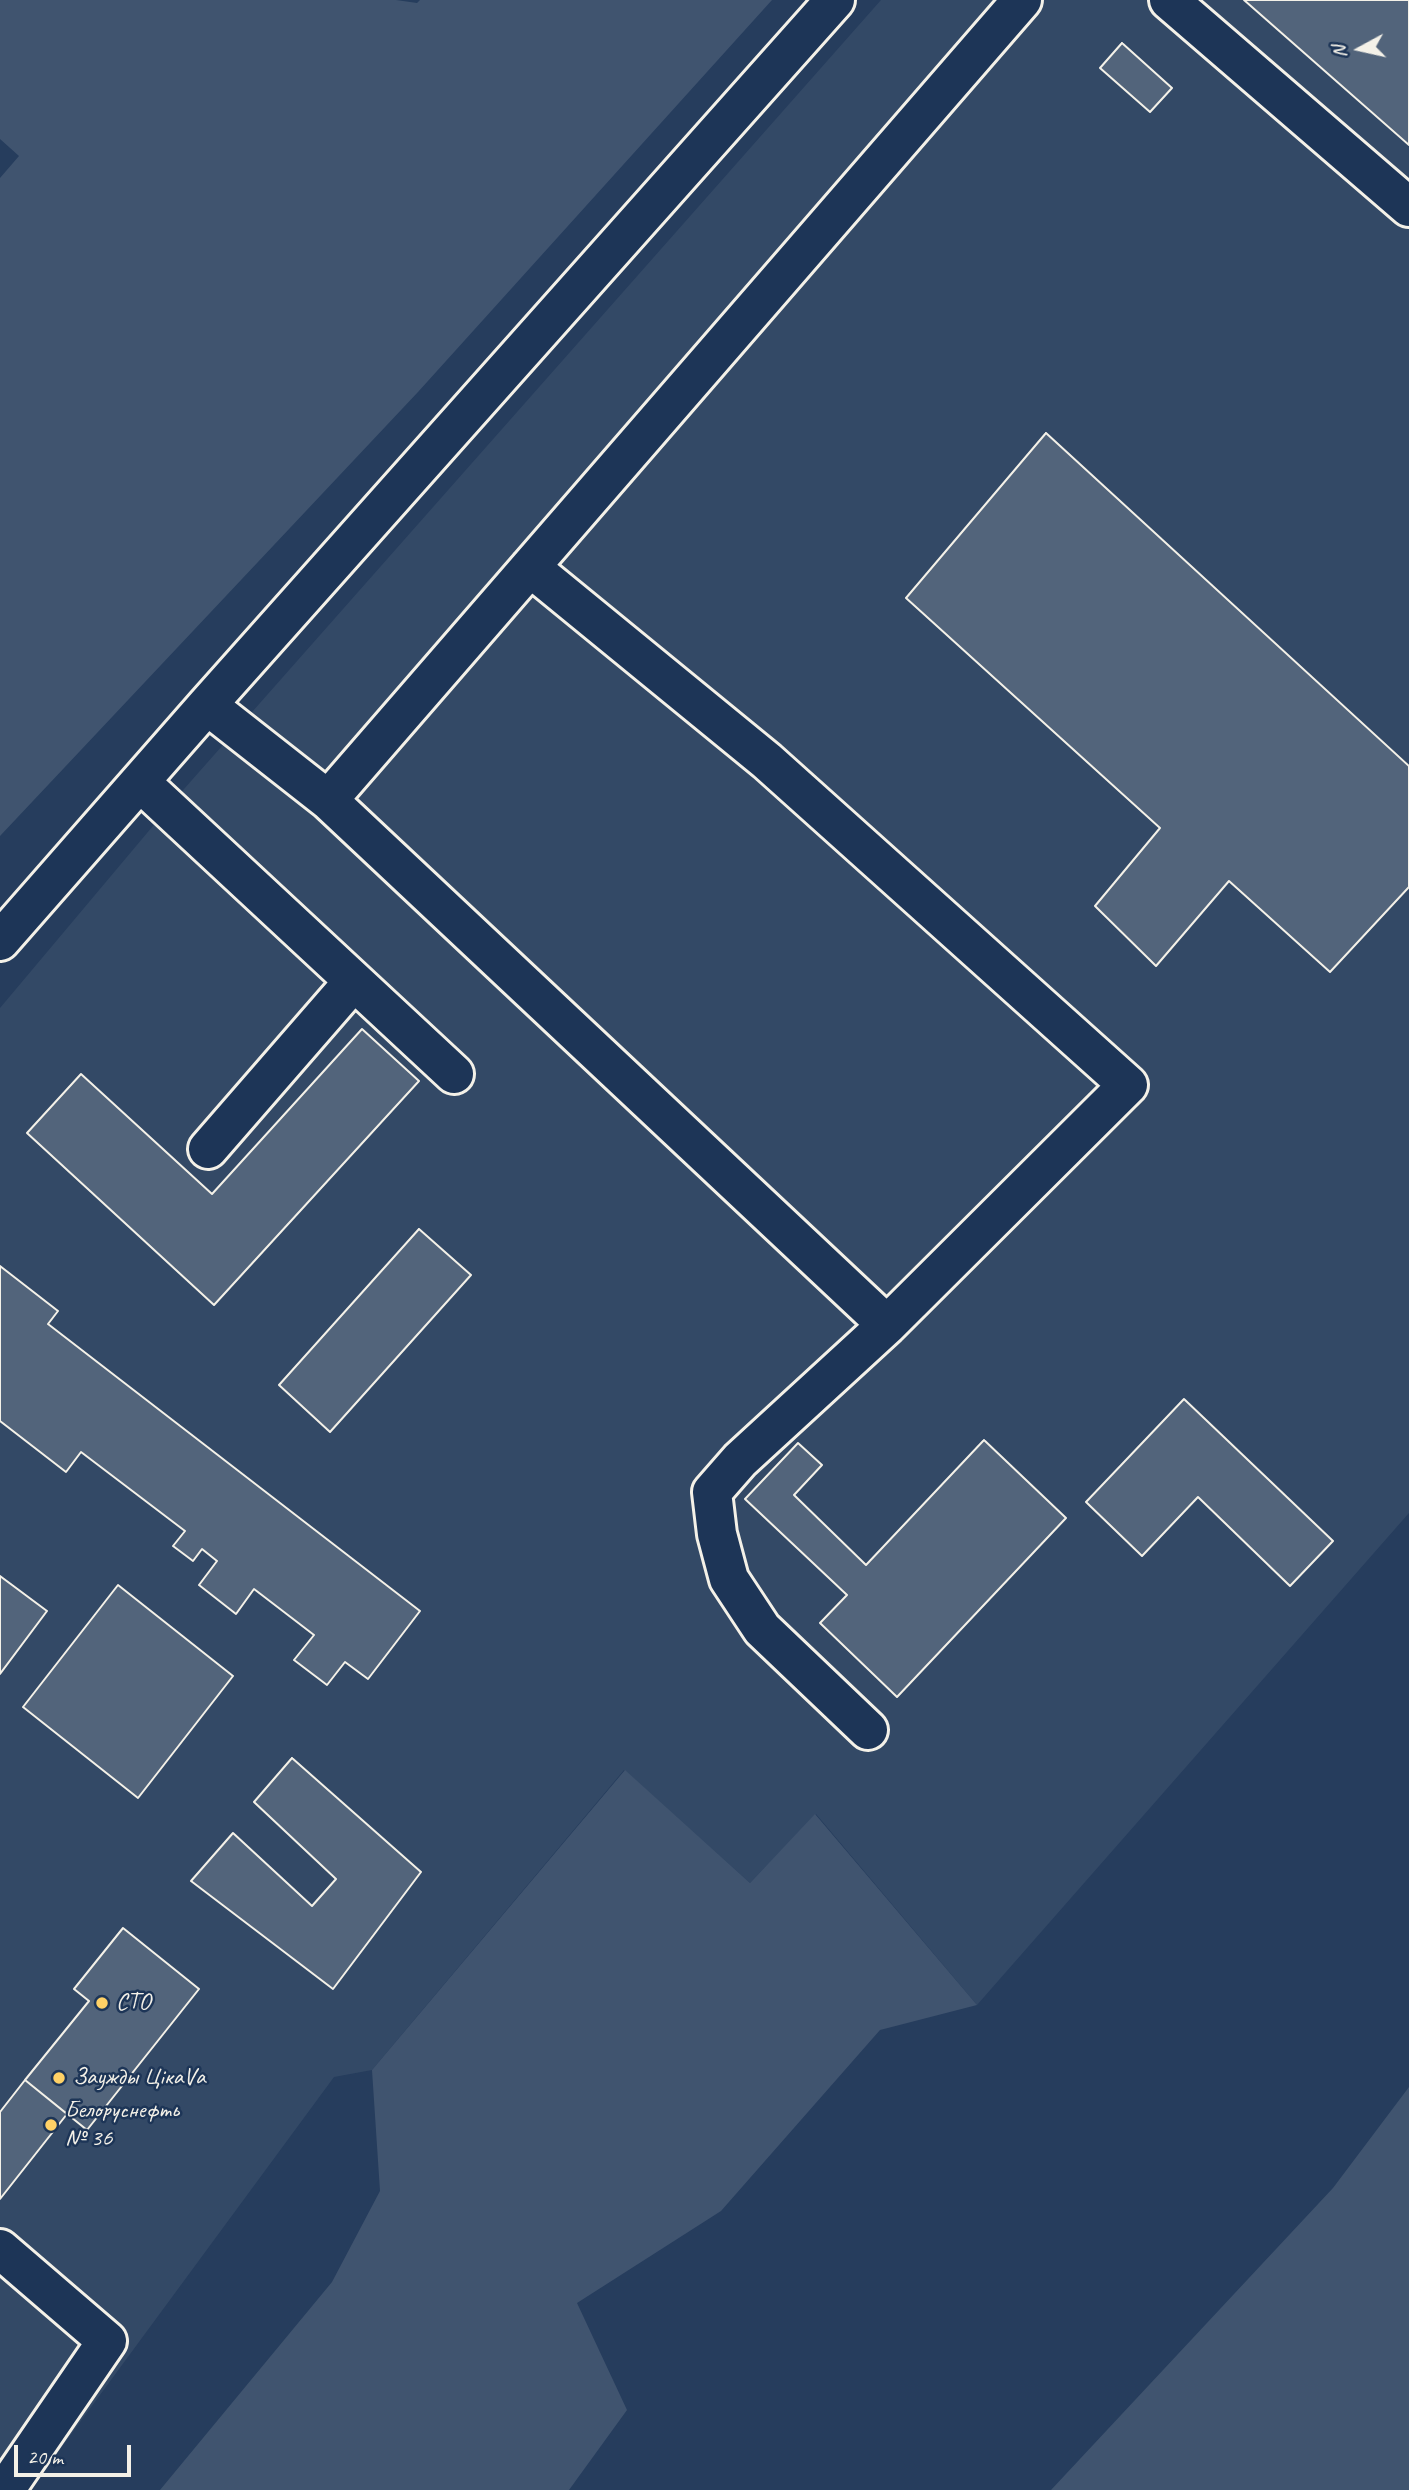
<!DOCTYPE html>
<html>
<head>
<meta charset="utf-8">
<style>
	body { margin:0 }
	#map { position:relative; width:1409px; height:2490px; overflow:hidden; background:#263d5d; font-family:Caveat,sans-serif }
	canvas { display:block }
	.north { position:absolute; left:1325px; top:14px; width:70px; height:70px; -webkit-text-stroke:5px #1d3557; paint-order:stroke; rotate:262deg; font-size:19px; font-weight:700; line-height:28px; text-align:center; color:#f4f1e8 }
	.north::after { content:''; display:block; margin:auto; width:24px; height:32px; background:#f4f1e8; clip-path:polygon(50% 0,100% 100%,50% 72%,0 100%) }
	.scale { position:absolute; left:14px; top:2445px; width:117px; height:32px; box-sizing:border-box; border:4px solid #f4f1e8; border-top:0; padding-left:9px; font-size:21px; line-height:24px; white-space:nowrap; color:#f4f1e8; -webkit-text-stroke:5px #1d3557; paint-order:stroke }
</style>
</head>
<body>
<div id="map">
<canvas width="1409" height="2490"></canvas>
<div class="north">N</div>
<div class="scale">20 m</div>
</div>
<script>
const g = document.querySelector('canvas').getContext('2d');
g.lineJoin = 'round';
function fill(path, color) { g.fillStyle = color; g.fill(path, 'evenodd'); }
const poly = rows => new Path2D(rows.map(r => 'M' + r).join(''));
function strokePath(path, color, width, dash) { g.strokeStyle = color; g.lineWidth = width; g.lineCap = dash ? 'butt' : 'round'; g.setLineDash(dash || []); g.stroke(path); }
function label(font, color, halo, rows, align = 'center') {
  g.font = font + ' Caveat,sans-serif'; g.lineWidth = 5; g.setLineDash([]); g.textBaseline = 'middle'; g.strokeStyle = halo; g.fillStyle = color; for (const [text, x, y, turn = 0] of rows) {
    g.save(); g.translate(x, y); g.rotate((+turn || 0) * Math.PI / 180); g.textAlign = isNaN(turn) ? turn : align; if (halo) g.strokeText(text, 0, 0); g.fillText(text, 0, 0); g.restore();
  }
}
fill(poly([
	[881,0,1409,0,1409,1513,977,2005,816,1814,750,1883,624,1770,372,2070,334,2077,30,2490,0,2490,0,1008,184,789]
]), '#334966');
fill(poly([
	[0,0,396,0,417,3,420,0,772,0,418,392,0,836,0,178,19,156,0,139],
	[625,1770,750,1883,815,1814,977,2005,880,2030,721,2211,577,2303,627,2410,569,2490,160,2490,332,2282,380,2191,372,2070],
	[1409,2087,1409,2490,1051,2490,1333,2188]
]), '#40546f');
const building = poly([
	[1244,0,1409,0,1409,145,1244,0],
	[1122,43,1172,88,1150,112,1100,68,1122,43],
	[1046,433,1409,766,1409,887,1330,972,1229,881,1156,966,1095,906,1160,828,906,598,1046,433],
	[362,1029,419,1081,214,1305,27,1133,81,1074,212,1194,362,1029],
	[419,1229,471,1275,330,1432,279,1385,419,1229],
	[0,1266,58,1311,48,1324,420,1611,368,1679,345,1662,327,1685,294,1660,314,1635,254,1589,236,1614,199,1585,217,1561,202,1549,193,1561,173,1546,185,1531,81,1452,66,1472,0,1421,0,1266],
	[1184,1399,1333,1541,1290,1586,1198,1497,1142,1556,1086,1502,1184,1399],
	[984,1440,1066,1518,897,1697,820,1623,847,1595,745,1499,798,1443,822,1465,794,1495,866,1565,984,1440],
	[0,1576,47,1611,0,1674,0,1576],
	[118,1585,233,1676,138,1798,23,1707,118,1585],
	[292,1758,421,1872,333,1989,191,1881,233,1833,312,1906,336,1879,254,1802,292,1758],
	[123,1928,199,1989,87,2130,25,2080,89,2001,74,1989,123,1928],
	[25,2080,67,2114,0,2199,0,2112,25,2080]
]);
fill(building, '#52647b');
strokePath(building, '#f4f1e8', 2);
const minor = poly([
	[1169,0,1409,207],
	[530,567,767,761,1128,1085,887,1325,740,1460,712,1492,717,1534,729,1579,762,1629,868,1730],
	[207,705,328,800,887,1325],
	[140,782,454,1074],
	[328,800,1022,0],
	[0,941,207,705,835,0],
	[208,1149,354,981],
	[0,2249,107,2341,5,2490]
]);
strokePath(minor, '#f4f1e8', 44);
strokePath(minor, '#1d3557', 38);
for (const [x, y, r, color] of [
	[102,2003,7,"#ffd166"],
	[59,2078,7,"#ffd166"],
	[51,2125,7,"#ffd166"]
]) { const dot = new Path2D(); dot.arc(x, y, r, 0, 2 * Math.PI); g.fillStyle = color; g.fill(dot); strokePath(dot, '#1d3557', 2.5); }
label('24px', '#f4f1e8', '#1d3557', [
	["СТО",116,2003],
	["Заужды ЦікаVа",73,2078],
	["Белоруснефть",65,2111],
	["№ 36",65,2139]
], 'left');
</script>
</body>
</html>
